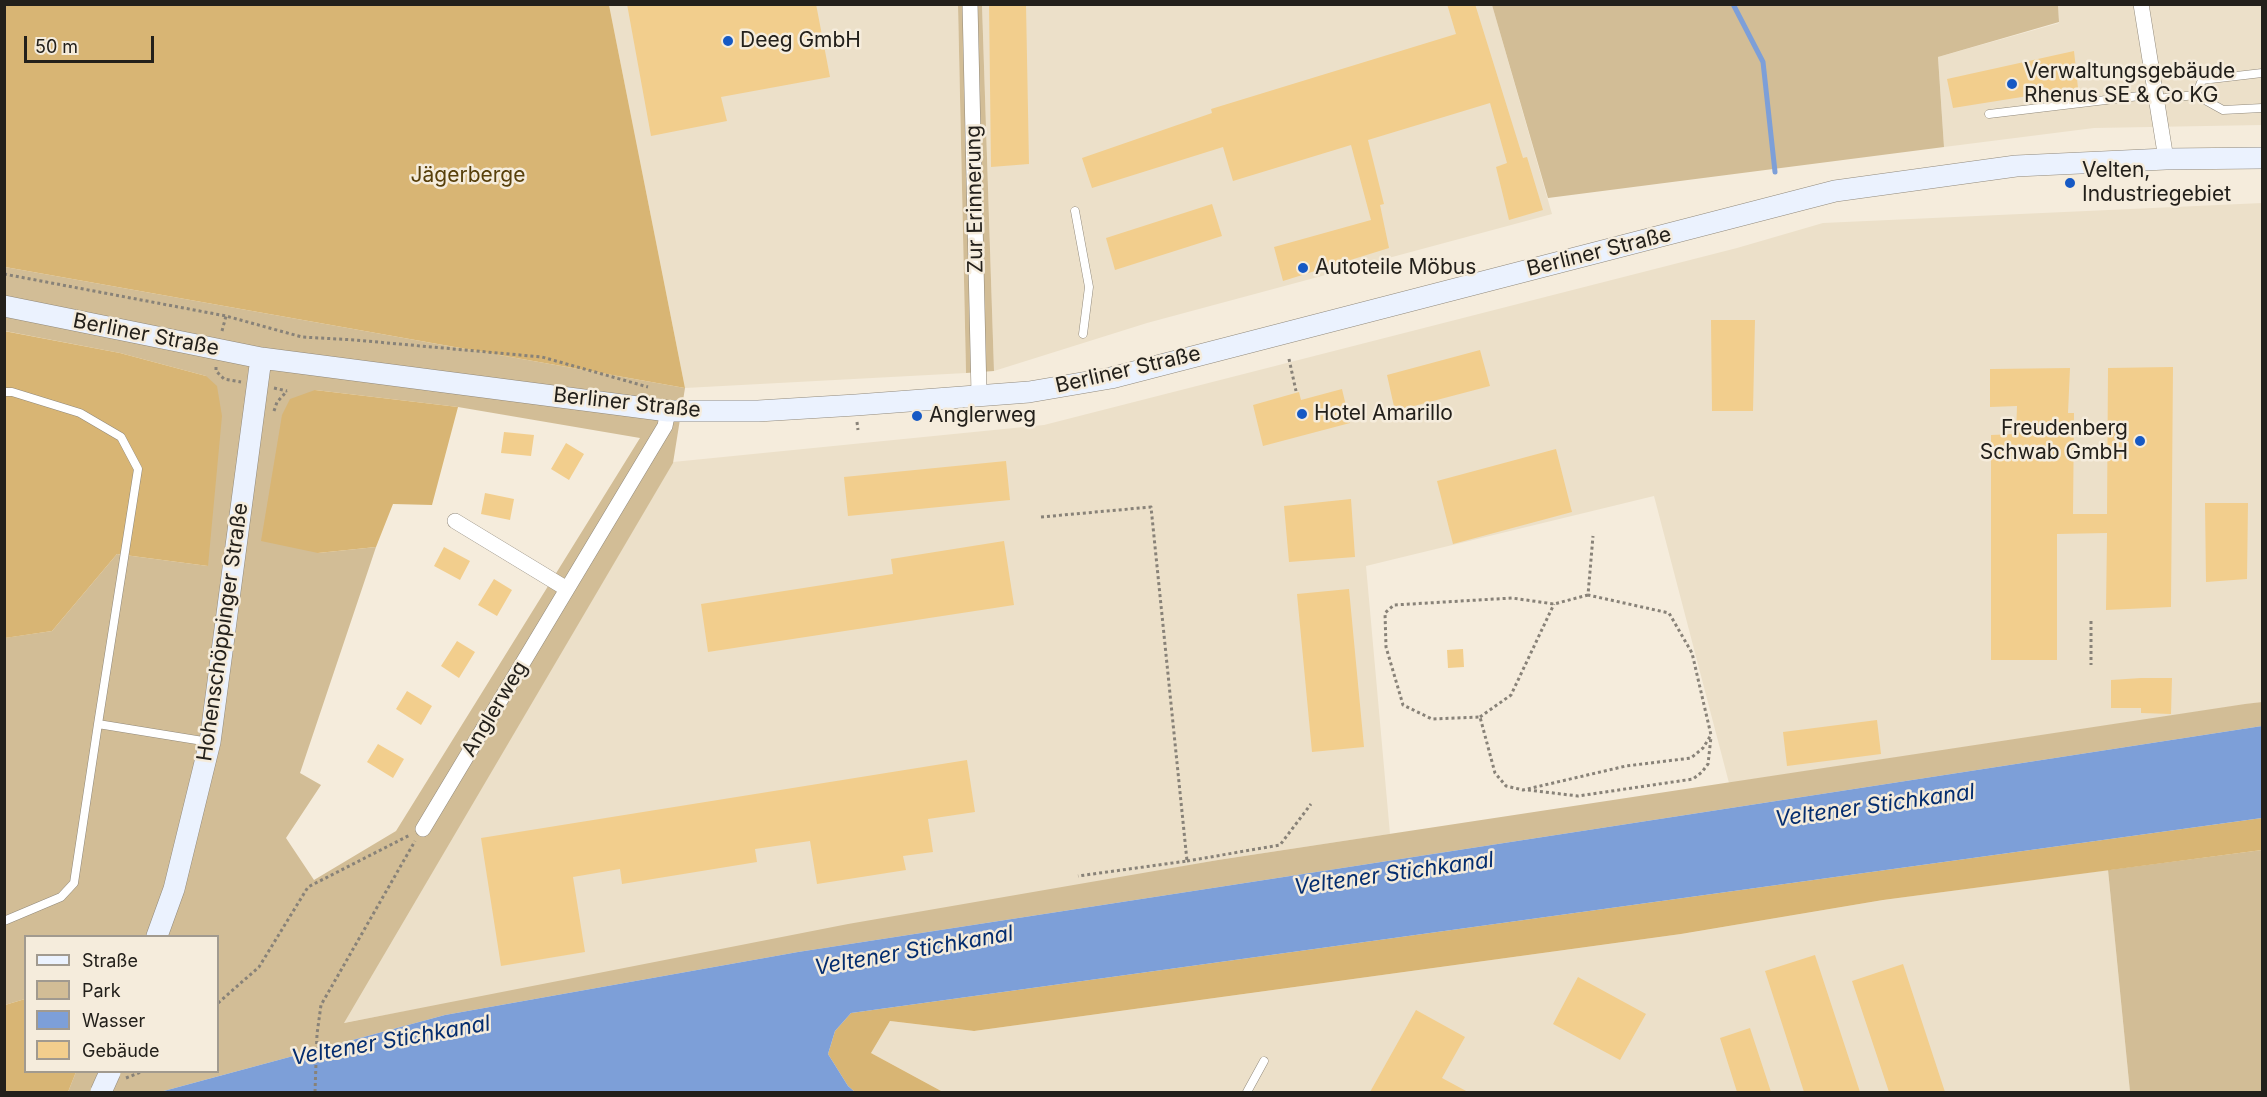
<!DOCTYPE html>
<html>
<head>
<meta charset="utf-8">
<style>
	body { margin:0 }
	#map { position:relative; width:2267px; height:1097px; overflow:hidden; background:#f5ecdc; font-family:Inter,sans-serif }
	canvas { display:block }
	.frame { position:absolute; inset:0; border:6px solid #23201b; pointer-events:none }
	.legend { position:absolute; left:24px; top:935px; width:195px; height:138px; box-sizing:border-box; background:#f5ecdc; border:2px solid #a19a8f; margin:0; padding:8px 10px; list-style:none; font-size:18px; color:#23201b }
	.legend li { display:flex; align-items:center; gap:12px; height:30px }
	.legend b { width:30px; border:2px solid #a19a8f }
	.scale { position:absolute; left:24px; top:36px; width:130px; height:27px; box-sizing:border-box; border:3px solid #23201b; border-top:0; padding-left:8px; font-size:18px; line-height:21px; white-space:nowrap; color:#23201b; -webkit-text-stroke:4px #f5ecdc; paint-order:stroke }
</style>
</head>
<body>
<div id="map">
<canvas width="2267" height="1097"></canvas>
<div class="frame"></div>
<ul class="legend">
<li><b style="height:8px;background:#ebf2fe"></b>Straße</li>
<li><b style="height:16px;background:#d2bd96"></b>Park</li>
<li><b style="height:16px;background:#7d9fd8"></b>Wasser</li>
<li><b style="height:16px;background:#f2ce8d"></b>Gebäude</li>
</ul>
<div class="scale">50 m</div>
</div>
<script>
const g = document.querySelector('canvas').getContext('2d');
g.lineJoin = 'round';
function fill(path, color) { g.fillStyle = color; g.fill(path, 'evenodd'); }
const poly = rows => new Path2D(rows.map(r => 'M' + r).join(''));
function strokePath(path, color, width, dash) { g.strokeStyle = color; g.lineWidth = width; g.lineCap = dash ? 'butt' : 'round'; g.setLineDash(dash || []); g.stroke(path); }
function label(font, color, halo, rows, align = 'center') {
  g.font = font + ' Inter,sans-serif'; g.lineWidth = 5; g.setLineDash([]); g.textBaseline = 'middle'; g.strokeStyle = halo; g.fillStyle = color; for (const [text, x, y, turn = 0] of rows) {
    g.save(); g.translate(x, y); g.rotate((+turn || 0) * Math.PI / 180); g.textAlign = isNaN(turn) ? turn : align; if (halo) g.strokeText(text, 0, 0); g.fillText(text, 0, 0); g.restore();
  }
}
fill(poly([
	[609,5,958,5,966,373,685,388],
	[982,5,1492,5,1552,214,1147,323,994,371],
	[2058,5,2262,5,2262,125,2094,128,1944,147,1938,57,2059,23],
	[2262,203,2262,702,1729,783,1654,496,1366,566,1390,834,1218,860,343,1023,673,462,1044,425,1737,248,1823,223],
	[2108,870,2130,1092,943,1092,871,1053,890,1021,974,1031,1681,934,1883,900]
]), '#ece0c9');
fill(poly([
	[958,5,982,5,994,371,966,373],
	[2058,5,2059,22,1938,57,1944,147,1548,198,1492,5],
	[5,267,685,388,673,463,344,1023,848,924,1218,860,2245,704,2262,702,2262,726,798,952,445,1015,160,1092,68,1092,76,1072,218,1072,218,936,26,936,25,999,5,1005,4,638,52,631,117,554,208,566,206,376,120,353,5,331],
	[315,390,458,407,640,438,396,831,314,880,286,838,321,785,300,773,376,547,318,553],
	[2262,850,2262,1092,2130,1092,2108,870]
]), '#d2bd96');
fill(poly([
	[4,5,609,5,685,388,5,267],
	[4,331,120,353,206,376,217,386,222,416,208,566,117,554,52,631,5,638],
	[315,390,458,407,432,505,393,504,376,547,318,553,261,541,282,415,290,399],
	[2262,818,2262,850,1883,900,1681,934,974,1031,890,1021,871,1053,943,1092,855,1092,848,1086,828,1054,835,1031,851,1013],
	[25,999,26,1072,76,1072,68,1092,5,1092,5,1005]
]), '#d8b574');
fill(poly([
	[2262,726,2262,818,851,1013,835,1031,828,1054,848,1086,855,1092,160,1092,445,1015,798,952]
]), '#7d9fd8');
strokePath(poly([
	[1733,4,1763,62,1775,172]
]), '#7d9fd8', 5);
fill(poly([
	[627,4,816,4,830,77,721,97,727,121,651,136],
	[989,4,1026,4,1029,164,991,167],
	[1447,4,1475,4,1523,158,1527,157,1543,210,1509,220,1496,167,1507,163,1490,103,1368,140,1384,204,1380,205,1389,248,1283,281,1274,247,1371,220,1351,145,1233,181,1223,147,1092,188,1082,158,1212,113,1211,109,1456,34],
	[2074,51,2078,88,1953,108,1947,79],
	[1212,204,1222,236,1115,270,1106,238],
	[1711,320,1755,320,1753,411,1712,411],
	[1480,350,1490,386,1395,411,1387,375],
	[2173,367,2171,607,2106,610,2107,533,2057,534,2057,660,1991,660,1991,435,2016,434,2017,406,1990,407,1990,369,2070,368,2068,413,2074,413,2073,514,2107,514,2108,368],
	[1342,389,1350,423,1263,446,1253,405,1299,392,1301,400],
	[504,432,534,435,531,456,501,453],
	[566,443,584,454,569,480,551,469],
	[1556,449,1572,512,1453,544,1437,481],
	[1006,461,1010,500,848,516,844,477],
	[485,493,514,499,510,520,481,514],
	[1351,499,1355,557,1289,562,1284,506],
	[2205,503,2248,503,2247,579,2206,582],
	[1004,541,1014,605,708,652,701,604,893,574,891,559],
	[444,547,470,561,460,580,434,566],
	[494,579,512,590,497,616,478,605],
	[1349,589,1364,747,1312,752,1297,594],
	[457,641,475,652,459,678,441,666],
	[1463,649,1464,667,1448,668,1447,650],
	[2141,678,2172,678,2171,714,2141,713,2141,708,2111,708,2111,680],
	[407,691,432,706,421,725,396,709],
	[1877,720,1881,754,1787,766,1783,732],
	[378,744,404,759,393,778,367,762],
	[967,760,975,812,928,819,933,852,903,856,906,870,817,884,810,841,755,849,757,862,622,884,620,869,573,877,585,952,501,966,481,838],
	[1815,955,1860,1092,1804,1092,1765,971],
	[1903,964,1945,1092,1889,1092,1852,981],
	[1578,977,1646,1014,1620,1060,1553,1024],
	[1416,1010,1465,1037,1442,1078,1468,1092,1370,1092],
	[1750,1028,1771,1092,1737,1092,1720,1038]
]), '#f2ce8d');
const lane = poly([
	[2196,95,2202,80,2262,73],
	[2156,99,2196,95,2223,110,2262,108],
	[1989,114,2156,94],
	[1075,211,1089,287,1083,334],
	[4,392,12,392,80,413,121,437,138,469,98,724],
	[4,921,61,897,74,883,98,724,209,742],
	[1247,1092,1264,1061]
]);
const street = poly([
	[970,4,979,394],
	[2141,4,2166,159],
	[455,521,567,589],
	[423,829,665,426,668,411]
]);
const secondary = poly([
	[4,306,261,358,668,411,758,411,856,405,1029,392,1111,378,1835,191,2016,166,2166,159,2262,158],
	[157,936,174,889,210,742,261,358]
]);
strokePath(lane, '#91897b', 9);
strokePath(street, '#91897b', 16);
strokePath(secondary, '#91897b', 22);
strokePath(poly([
	[4,274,226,316,302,337,355,340,542,357,648,387],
	[222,331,226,316],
	[1289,359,1296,391],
	[216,367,216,371,224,379,241,382],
	[274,388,287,391],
	[274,411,277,402,287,391],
	[857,422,858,430],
	[1041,517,1151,507,1187,861,1078,876],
	[1588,595,1554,604,1512,598,1394,605,1385,613,1386,647,1403,705,1432,719,1480,717,1495,773,1506,786,1523,790,1626,766,1691,758,1703,748,1711,735,1692,653,1669,613,1588,595,1593,536],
	[2091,621,2091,665],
	[1480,717,1511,695,1554,604],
	[1528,790,1578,796,1693,779,1702,772,1708,764,1711,737],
	[1187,861,1280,845,1311,804],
	[218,1003,259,967,308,887,410,835],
	[126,1078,141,1072],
	[315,1092,317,1034,321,1005,415,841]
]), '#888278', 3, [3, 3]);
strokePath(lane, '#fff', 8);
strokePath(street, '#fff', 15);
strokePath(secondary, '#ebf2fe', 21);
const secondaryBridge = poly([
	[101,1092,110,1072]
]);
strokePath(secondaryBridge, '#91897b', 22, []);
strokePath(secondaryBridge, '#ebf2fe', 21);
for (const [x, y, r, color] of [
	[728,41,6,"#1659c4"],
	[2012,84,6,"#1659c4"],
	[2070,183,6,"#1659c4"],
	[1303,268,6,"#1659c4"],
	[1302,414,6,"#1659c4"],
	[917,416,6,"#1659c4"],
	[2140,441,6,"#1659c4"]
]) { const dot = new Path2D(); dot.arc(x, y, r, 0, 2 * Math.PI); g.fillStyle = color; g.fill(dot); strokePath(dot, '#f5ecdc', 2); }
label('21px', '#23201b', '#f5ecdc', [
	["Deeg GmbH",740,41],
	["Verwaltungsgebäude",2024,72],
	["Rhenus SE & Co KG",2024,96],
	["Velten,",2082,171],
	["Industriegebiet",2082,195],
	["Autoteile Möbus",1315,268],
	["Hotel Amarillo",1314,414],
	["Anglerweg",929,416],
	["Freudenberg",2128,429,"right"],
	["Schwab GmbH",2128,453,"right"]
], 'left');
label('21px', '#573f0a', '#f5ecdc', [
	["Jägerberge",468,176]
]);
label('21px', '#23201b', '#f5ecdc', [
	["Zur Erinnerung",975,199,-91],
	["Berliner Straße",1599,252,-14],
	["Berliner Straße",146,335,11],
	["Berliner Straße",1128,370,-13],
	["Berliner Straße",627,403,6],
	["Hohenschöppinger Straße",223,632,-82],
	["Anglerweg",495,709,-59]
]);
label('italic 22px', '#042d6f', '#f5ecdc', [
	["Veltener Stichkanal",1875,806,-8],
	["Veltener Stichkanal",1394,874,-8],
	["Veltener Stichkanal",914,951,-10],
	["Veltener Stichkanal",391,1041,-10]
]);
</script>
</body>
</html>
